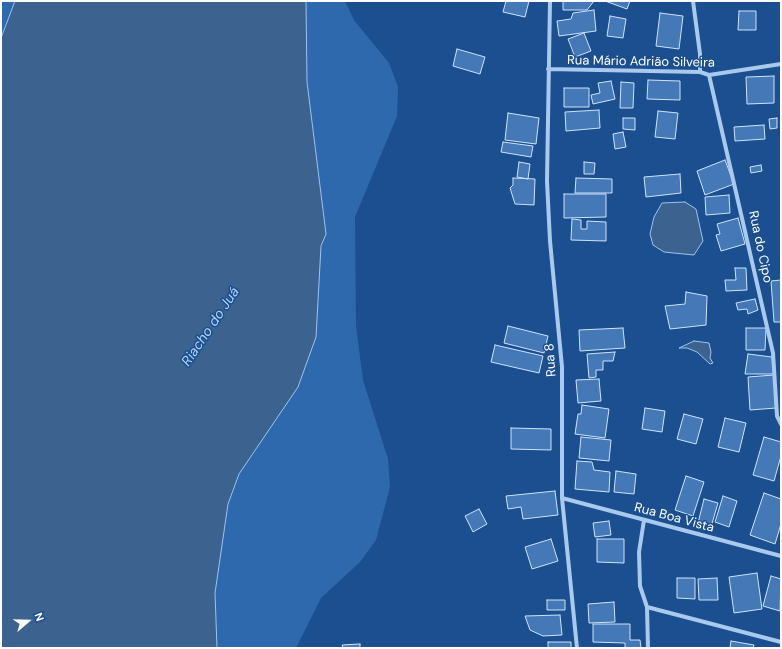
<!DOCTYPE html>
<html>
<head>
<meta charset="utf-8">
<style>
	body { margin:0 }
	#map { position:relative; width:782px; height:649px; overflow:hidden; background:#1b4f8f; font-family:"DM Sans",sans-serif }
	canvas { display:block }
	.frame { position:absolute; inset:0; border:2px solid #fff; pointer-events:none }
	.north { position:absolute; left:8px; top:601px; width:40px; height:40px; -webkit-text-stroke:3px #1b4f8f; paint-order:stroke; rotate:70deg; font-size:11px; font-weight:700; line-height:16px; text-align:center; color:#fff }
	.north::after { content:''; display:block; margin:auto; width:14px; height:18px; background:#fff; clip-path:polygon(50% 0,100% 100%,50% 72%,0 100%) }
</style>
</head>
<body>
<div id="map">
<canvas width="782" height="649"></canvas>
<div class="frame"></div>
<div class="north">N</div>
</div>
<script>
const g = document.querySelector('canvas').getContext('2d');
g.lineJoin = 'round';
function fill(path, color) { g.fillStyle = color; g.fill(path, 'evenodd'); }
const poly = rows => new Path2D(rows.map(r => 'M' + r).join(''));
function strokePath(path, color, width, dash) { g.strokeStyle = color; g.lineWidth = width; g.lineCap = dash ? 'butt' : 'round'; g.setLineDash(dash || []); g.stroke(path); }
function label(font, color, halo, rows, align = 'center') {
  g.font = font + ' "DM Sans",sans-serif'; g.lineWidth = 3; g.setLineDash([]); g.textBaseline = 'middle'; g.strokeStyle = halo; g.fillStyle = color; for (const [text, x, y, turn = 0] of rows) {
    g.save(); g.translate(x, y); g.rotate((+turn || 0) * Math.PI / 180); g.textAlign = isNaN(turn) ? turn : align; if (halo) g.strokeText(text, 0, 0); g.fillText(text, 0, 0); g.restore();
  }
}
fill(poly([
	[1,1,15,1,1,38],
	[306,1,345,1,354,20,389,63,398,87,397,116,355,217,356,326,363,380,388,459,390,487,376,540,360,562,321,598,296,648,217,648,215,593,228,504,326,234,307,82]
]), '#2e69ad');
const water = poly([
	[15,1,306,1,307,82,326,234,321,246,316,337,298,387,239,474,228,504,215,593,217,648,1,648,1,38,15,1],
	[685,202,696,209,703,241,694,255,664,252,653,245,650,234,654,217,662,203,685,202],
	[694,341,709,343,711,352,710,358,713,363,710,364,697,352,687,348,679,348,694,341]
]);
fill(water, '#3c6290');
strokePath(water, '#9cc4f0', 1);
const building = poly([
	[506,1,529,1,525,17,503,12,506,1],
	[563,1,594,1,587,10,563,10,563,1],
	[605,1,630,1,627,9,605,1],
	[594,10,596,31,559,36,557,21,571,19,573,13,594,10],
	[739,11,756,11,756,30,738,30,739,11],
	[660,13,683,16,679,49,656,46,660,13],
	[610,16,626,19,623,38,607,36,610,16],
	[584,33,591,51,575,57,568,39,584,33],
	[457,49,485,57,480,74,453,66,457,49],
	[774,76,774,103,747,104,746,77,774,76],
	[648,80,680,81,680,100,647,99,648,80],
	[611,81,615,99,593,104,591,95,600,93,598,83,611,81],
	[621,82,634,83,633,108,620,108,621,82],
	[564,88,589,88,589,107,564,107,564,88],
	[599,110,600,128,566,131,565,112,599,110],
	[658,111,678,113,675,139,655,137,658,111],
	[508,113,539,118,536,144,505,140,508,113],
	[623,118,635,118,635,130,623,129,623,118],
	[777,118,777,128,770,129,769,119,777,118],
	[764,125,765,139,735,141,734,127,764,125],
	[623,132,626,147,615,149,613,134,623,132],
	[503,142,533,146,531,157,501,152,503,142],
	[725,160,734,184,705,195,697,171,725,160],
	[519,162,530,164,528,179,517,177,519,162],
	[584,162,595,163,594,174,584,174,584,162],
	[761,165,762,171,751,173,750,167,761,165],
	[680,174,681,193,646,197,644,177,680,174],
	[513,178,535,179,534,205,515,204,510,188,513,185,513,178],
	[576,178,612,179,612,193,575,193,576,178],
	[564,194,606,194,606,217,564,218,564,194],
	[729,195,730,213,706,215,705,197,729,195],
	[738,218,745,244,721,251,716,235,720,234,717,224,738,218],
	[572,219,581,220,581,229,587,229,587,221,606,222,606,241,571,240,572,219],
	[735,268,746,268,747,290,726,291,725,280,736,280,735,268],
	[781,280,781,322,774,322,771,281,781,280],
	[686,292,707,296,706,325,670,329,665,306,685,304,686,292],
	[755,299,758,310,748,314,747,309,738,310,736,303,755,299],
	[508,326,548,336,544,353,504,343,508,326],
	[623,328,625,348,580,351,579,330,623,328],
	[746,328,766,328,765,350,746,350,746,328],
	[495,345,543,356,539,373,491,362,495,345],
	[615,352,613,361,603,361,603,370,596,370,596,377,589,378,587,354,615,352],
	[748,354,772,357,774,374,745,374,748,354],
	[774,375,776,408,750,410,748,377,774,375],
	[599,379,601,401,578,403,576,380,599,379],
	[582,405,609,409,605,438,575,434,578,414,581,414,582,405],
	[645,408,665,411,662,432,642,429,645,408],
	[684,414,703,419,696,444,677,439,684,414],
	[725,418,746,423,739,452,718,447,725,418],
	[511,428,551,429,551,450,511,449,511,428],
	[581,437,611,440,609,461,579,458,581,437],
	[764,437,781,442,781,456,774,481,753,475,764,437],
	[577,461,592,462,594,470,610,472,609,492,575,489,577,461],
	[616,471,636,474,634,494,614,492,616,471],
	[686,476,704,482,693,516,675,510,686,476],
	[555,491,558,515,523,519,521,507,508,509,506,496,555,491],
	[764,493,781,499,781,524,775,544,750,535,764,493],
	[723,496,737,501,729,527,715,522,723,496],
	[704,499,718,503,711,527,698,523,704,499],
	[479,509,487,524,473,532,465,516,479,509],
	[609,521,611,535,595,537,593,523,609,521],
	[551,539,558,561,532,569,525,547,551,539],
	[597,539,624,539,624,563,597,562,597,539],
	[757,573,762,609,734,613,729,577,757,573],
	[771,576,781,579,780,611,763,606,771,576],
	[677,578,695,578,695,599,677,598,677,578],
	[717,578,718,600,699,600,698,579,717,578],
	[547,600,565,600,565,610,547,610,547,600],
	[614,602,615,622,589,623,588,604,614,602],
	[560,615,562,635,543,636,530,630,525,616,560,615],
	[593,624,630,624,630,640,640,640,641,648,625,648,625,643,593,642,593,624],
	[731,641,754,645,753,648,730,648,731,641],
	[548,642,571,642,571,648,548,648,548,642],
	[360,644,360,648,343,648,342,645,360,644]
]);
fill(building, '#4478b7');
strokePath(building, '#cfe3fa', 1);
strokePath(poly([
	[550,1,547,181,550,241,562,367,562,498,577,648],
	[693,1,700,54,700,72],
	[548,69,700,72,709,75,781,64],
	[709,75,773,353,777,416,781,424],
	[562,498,781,556],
	[644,520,639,552,640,586,647,607,648,648],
	[647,607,781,642]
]), '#a9c9ee', 4);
label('13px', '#fff', '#1b4f8f', [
	["Rua Mário Adrião Silveira",641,62,1],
	["Rua do Cipo",760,247,78],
	["Rua 8",551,360,-94],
	["Rua Boa Vista",674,518,15]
]);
label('italic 14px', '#b5d3f5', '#1b4f8f', [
	["Riacho do Juá",211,327,-56]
]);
</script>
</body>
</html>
